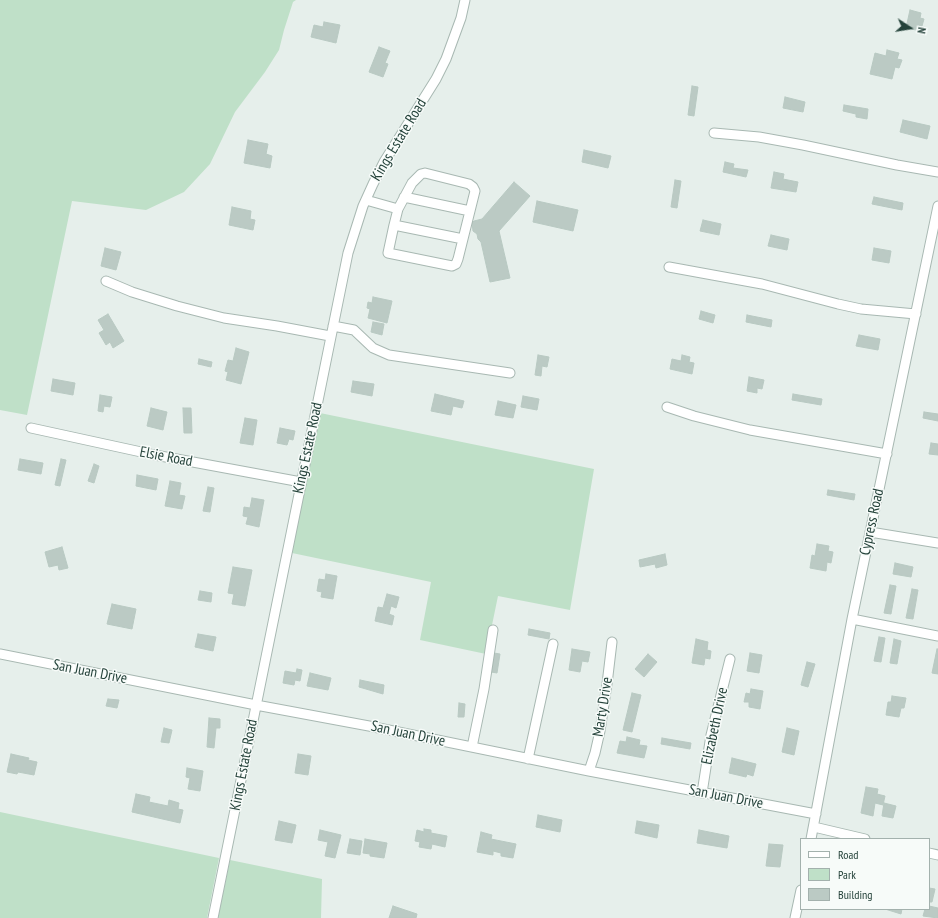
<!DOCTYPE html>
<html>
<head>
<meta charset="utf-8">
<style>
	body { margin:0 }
	#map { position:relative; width:938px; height:918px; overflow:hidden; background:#e6efeb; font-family:"PT Sans Narrow",sans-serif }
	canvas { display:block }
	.legend { position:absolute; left:800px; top:838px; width:130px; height:72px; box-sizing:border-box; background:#f7fbf9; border:1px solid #a3b1ad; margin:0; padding:5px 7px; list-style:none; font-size:12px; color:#24423a }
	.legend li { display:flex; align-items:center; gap:8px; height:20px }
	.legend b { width:20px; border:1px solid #a3b1ad }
	.north { position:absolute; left:890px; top:8px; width:40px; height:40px; -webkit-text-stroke:3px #f7fbf9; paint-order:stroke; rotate:102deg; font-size:11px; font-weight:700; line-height:16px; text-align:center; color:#24423a }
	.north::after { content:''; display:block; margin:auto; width:14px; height:18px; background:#24423a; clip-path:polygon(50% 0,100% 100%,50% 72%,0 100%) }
</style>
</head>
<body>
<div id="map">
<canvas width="938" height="918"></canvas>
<ul class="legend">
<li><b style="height:5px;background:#fff"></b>Road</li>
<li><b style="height:11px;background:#bfe0c8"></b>Park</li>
<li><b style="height:11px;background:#bbcac4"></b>Building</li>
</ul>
<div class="north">N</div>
</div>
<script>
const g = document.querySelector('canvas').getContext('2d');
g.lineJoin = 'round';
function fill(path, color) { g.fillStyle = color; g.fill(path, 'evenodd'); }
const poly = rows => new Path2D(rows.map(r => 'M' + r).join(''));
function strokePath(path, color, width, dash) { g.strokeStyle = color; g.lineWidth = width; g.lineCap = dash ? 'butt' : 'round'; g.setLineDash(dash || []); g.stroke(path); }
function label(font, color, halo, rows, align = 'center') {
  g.font = font + ' "PT Sans Narrow",sans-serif'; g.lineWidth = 3; g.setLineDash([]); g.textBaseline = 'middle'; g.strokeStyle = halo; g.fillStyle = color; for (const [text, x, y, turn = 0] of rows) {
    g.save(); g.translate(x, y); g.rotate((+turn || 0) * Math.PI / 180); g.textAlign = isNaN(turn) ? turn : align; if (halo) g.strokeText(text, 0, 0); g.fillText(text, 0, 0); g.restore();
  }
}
fill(poly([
	[0,0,296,0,293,2,284,30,279,50,265,72,235,112,210,164,184,192,146,210,72,201,27,415,0,410],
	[320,413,594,469,570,610,498,596,486,654,420,640,431,582,292,553],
	[0,812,219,858,207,918,0,918],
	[230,860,322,879,321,918,218,918]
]), '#bfe0c8');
const building = poly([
	[910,10,921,13,920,18,924,19,922,26,918,25,916,30,906,28,910,10],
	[324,22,340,25,336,43,311,37,314,25,323,27,324,22],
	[379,47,390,51,385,63,388,64,383,77,369,72,379,47],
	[887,50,899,53,897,59,902,60,899,68,895,67,892,79,870,74,875,53,886,56,887,50],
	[692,86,698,87,694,116,688,115,692,86],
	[785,97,805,102,803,112,783,108,785,97],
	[844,105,868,109,867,119,856,117,856,114,843,111,844,105],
	[903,120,930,126,927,139,900,132,903,120],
	[248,140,268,144,266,154,272,156,270,168,244,163,248,140],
	[584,150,611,156,608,168,582,162,584,150],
	[725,162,734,164,733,168,748,170,746,177,723,172,725,162],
	[774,172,784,174,783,179,798,182,796,192,771,188,774,172],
	[675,180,681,181,677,208,671,207,675,180],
	[514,182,530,196,499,231,510,278,490,282,481,242,478,239,477,234,473,231,472,223,474,221,482,219,514,182],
	[874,197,903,203,902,210,872,204,874,197],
	[537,201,578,210,573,231,533,222,537,201],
	[232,207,251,211,250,219,255,220,253,230,229,225,232,207],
	[703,220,721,224,719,235,700,231,703,220],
	[771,235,789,239,787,250,768,246,771,235],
	[105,248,121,252,116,270,101,266,105,248],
	[874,248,891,251,889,263,872,260,874,248],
	[373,297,392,301,387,323,368,318,370,309,367,308,368,302,372,303,373,297],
	[701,311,715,315,713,323,699,319,701,311],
	[108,314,124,341,113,348,110,342,106,345,99,333,104,330,98,320,108,314],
	[747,315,772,320,771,327,746,322,747,315],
	[373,322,384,324,382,335,371,332,373,322],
	[859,335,880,339,878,350,856,346,859,335],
	[236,348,249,352,241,384,226,380,228,372,225,371,228,360,233,361,236,348],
	[538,355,549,357,547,367,542,366,541,376,535,375,538,355],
	[682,355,690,357,689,362,694,363,692,374,670,369,672,359,681,361,682,355],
	[199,359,212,362,211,367,198,364,199,359],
	[749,377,764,380,762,389,757,388,757,393,747,391,749,377],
	[53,379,75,383,73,395,51,391,53,379],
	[353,381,374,384,372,396,351,392,353,381],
	[435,394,464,401,462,408,453,406,451,415,431,411,435,394],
	[793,394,822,399,821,405,792,400,793,394],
	[100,395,112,397,110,407,104,406,103,412,98,411,100,395],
	[523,396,539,399,537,410,521,407,523,396],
	[498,401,516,405,513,418,495,415,498,401],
	[151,408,167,412,163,430,147,426,151,408],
	[183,408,191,408,192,433,184,433,183,408],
	[924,412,938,414,938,421,923,418,924,412],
	[245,418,257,420,253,445,240,443,245,418],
	[280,428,295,431,293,440,289,439,287,445,277,443,280,428],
	[931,443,938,444,938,455,929,454,931,443],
	[20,459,43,463,41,474,18,470,20,459],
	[61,459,66,460,60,486,55,485,61,459],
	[94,464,99,466,94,483,88,481,94,464],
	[137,475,158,479,156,490,136,486,137,475],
	[170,481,181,483,179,495,185,496,182,509,165,506,170,481],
	[208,487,214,488,210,512,203,511,208,487],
	[828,490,855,494,854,500,827,495,828,490],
	[252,498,264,500,259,527,246,524,248,517,243,516,244,507,250,508,252,498],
	[817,544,829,546,828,551,833,552,831,563,827,562,826,571,810,568,812,555,815,556,817,544],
	[62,547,68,568,59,570,58,565,49,567,45,552,62,547],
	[665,554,667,565,656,568,655,564,640,567,639,560,665,554],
	[895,563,913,567,911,577,893,574,895,563],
	[233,567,252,570,245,606,232,604,234,594,228,593,233,567],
	[326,574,337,576,333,599,321,597,322,592,317,591,319,579,325,580,326,574],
	[890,585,896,586,891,614,884,613,890,585],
	[912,589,918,590,913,619,906,618,912,589],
	[200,591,212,593,211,602,198,600,200,591],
	[387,594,399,597,396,608,391,606,389,614,394,616,392,625,375,621,378,607,383,608,387,594],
	[112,604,136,609,132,629,107,624,112,604],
	[529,629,550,633,549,639,528,635,529,629],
	[198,634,216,637,213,651,195,647,198,634],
	[879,637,885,638,881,662,874,661,879,637],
	[696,639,708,642,707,650,711,651,710,659,705,658,704,665,692,663,696,639],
	[894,639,901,641,897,664,890,663,894,639],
	[572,649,590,652,588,662,582,661,580,672,569,670,572,649],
	[937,649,938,649,938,674,932,673,937,649],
	[494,653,500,654,497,673,491,672,494,653],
	[750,653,762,655,759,673,747,671,750,653],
	[648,654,657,662,644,677,635,669,648,654],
	[807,662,815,664,808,687,801,685,807,662],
	[297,669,302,670,300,681,295,680,294,685,283,683,285,671,296,673,297,669],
	[310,673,331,678,328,690,307,686,310,673],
	[360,680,384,685,383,694,359,687,360,680],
	[751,689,763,691,760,709,749,707,749,702,744,702,746,693,750,694,751,689],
	[632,693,641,695,632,732,623,730,632,693],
	[892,696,906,698,904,708,901,708,899,717,886,715,888,702,891,702,892,696],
	[108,699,119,700,117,708,106,706,108,699],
	[459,703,465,704,464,717,458,717,459,703],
	[209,718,220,719,220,728,216,728,214,748,207,747,209,718],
	[164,728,172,730,169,743,161,742,164,728],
	[787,728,799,731,794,755,782,752,787,728],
	[627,737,640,740,639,745,647,746,644,758,617,753,620,741,626,742,627,737],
	[662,738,691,743,690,749,661,744,662,738],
	[11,754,29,758,28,760,37,762,34,775,18,772,17,774,7,772,11,754],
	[298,754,311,756,308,775,295,773,298,754],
	[732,758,756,764,753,776,747,774,746,777,729,773,732,758],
	[187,768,203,771,200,791,188,789,190,778,186,777,187,768],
	[866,787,878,789,877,794,885,796,883,805,875,803,873,816,861,813,866,787],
	[136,794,150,797,149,802,168,806,169,800,179,803,178,809,183,810,180,823,132,812,136,794],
	[884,803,896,806,893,818,882,816,884,803],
	[538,815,562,820,560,832,536,827,538,815],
	[279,821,296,825,292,843,275,840,279,821],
	[637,821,659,825,657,838,635,833,637,821],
	[424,829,431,830,431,833,447,836,445,847,432,844,431,849,419,847,420,842,415,841,417,830,424,832,424,829],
	[320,830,341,835,335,858,325,856,328,842,318,840,320,830],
	[699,830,729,836,727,848,697,843,699,830],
	[481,832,492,835,491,839,516,844,513,858,501,856,501,853,493,851,493,855,477,852,481,832],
	[350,839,362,841,360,855,347,853,350,839],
	[365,839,387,843,384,858,370,856,370,854,363,853,365,839],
	[769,844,783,845,780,867,766,866,769,844],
	[929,888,935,889,932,902,929,902,929,888],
	[393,906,417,914,416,918,389,918,393,906],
	[929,906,938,908,938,918,923,916,925,909,929,909,929,906],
	[885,909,902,909,901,914,885,909]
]);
fill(building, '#bbcac4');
strokePath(building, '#b8c9c2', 1);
const minor = poly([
	[714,133,759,137,803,145,897,165,938,172],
	[404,197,470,211],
	[366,200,398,209,394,225,388,253,452,266,456,264,458,259,475,191,473,187,469,184,425,173,421,174,412,183,398,209],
	[394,225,463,239],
	[669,267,762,284,838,304,861,309,916,314],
	[106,281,132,292,177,306,224,318,277,326,330,336],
	[333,326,354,330,373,348,389,355,510,373],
	[667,407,694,416,750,430,887,454],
	[31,428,155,455,301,482],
	[870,532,938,543],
	[852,619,938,636],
	[0,654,256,705,369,726,589,771,816,814],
	[472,747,484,689,493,630],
	[528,759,553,644],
	[589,771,595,753,600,731,607,684,612,642],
	[702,793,711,735,730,659],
	[814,827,865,839],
	[811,839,852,619,938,206],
	[929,853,938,855],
	[213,918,348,253,363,206,373,184,384,162,436,79,446,59,461,18,465,0],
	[795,918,801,890]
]);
strokePath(minor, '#a8b8b2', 11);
strokePath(minor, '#fff', 9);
label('15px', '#24423a', '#f7fbf9', [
	["Kings Estate Road",399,140,-59],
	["Kings Estate Road",308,448,-78],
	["Elsie Road",166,457,11],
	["Cypress Road",872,522,-78],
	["San Juan Drive",90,672,11],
	["Marty Drive",603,707,-81],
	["Elizabeth Drive",715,726,-78],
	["San Juan Drive",408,734,12],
	["Kings Estate Road",244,765,-79],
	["San Juan Drive",726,797,11]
]);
</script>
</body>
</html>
